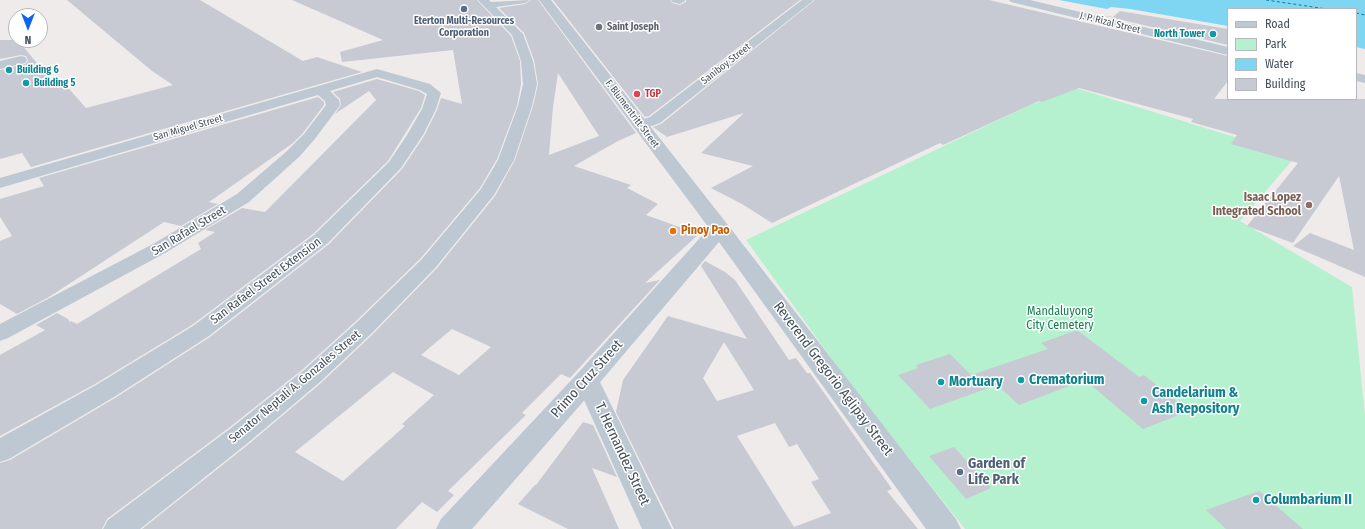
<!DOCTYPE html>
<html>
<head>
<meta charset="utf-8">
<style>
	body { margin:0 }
	#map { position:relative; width:1365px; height:529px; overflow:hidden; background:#efebeb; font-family:"Fira Sans Condensed",sans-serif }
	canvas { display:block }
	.legend { position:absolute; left:1227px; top:8px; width:130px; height:92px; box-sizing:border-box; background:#fff; border:1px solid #b4b9bd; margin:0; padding:5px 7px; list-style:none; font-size:12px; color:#434f5a }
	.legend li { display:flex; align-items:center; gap:8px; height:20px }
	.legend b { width:20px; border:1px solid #b4b9bd }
	.north { position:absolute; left:8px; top:8px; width:40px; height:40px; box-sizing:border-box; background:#fff; border:1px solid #b4b9bd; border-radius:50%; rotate:180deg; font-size:11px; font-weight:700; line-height:16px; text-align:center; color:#434f5a }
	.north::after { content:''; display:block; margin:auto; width:14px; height:18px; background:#0c66e9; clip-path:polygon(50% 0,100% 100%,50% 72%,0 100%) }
</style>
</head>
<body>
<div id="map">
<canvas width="1365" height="529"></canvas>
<ul class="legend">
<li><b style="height:5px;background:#bdc8d3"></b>Road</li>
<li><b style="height:11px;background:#b5f1ce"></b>Park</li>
<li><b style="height:11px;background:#7ed6f2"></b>Water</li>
<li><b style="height:11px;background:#c7cad2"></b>Building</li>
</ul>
<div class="north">N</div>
</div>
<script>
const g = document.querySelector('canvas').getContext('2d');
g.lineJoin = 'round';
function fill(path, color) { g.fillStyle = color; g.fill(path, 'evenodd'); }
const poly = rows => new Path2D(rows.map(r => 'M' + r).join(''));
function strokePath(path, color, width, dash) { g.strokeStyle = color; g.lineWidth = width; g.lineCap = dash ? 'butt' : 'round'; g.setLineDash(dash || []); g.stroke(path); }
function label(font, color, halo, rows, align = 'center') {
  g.font = font + ' "Fira Sans Condensed",sans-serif'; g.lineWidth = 3; g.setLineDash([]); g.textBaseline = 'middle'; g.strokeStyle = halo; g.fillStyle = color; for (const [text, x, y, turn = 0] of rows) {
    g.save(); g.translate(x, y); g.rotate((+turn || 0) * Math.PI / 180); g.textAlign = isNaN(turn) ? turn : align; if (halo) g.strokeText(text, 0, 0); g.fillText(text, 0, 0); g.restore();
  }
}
fill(poly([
	[1076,88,1296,156,1240,221,1352,287,1365,416,1365,529,965,529,850,384,746,240,1028,106]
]), '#b5f1ce');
fill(poly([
	[1059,0,1365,0,1365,49,1356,47,1356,9,1228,9,1228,26,1130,9,1111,7,1107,9]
]), '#7ed6f2');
strokePath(poly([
	[1266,0,1327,9],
	[1356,13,1365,15]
]), '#037fa6', 1, [3, 2.5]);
fill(poly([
	[67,0,200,0,303,61,317,57,362,72,31,167,22,153,0,159,0,70,25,64,28,61,26,56,21,55,0,59,0,40,18,40,54,84,63,82,86,108,173,85,152,71],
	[292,0,477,0,511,36,520,61,521,84,517,106,497,159,480,188,421,258,355,322,303,369,230,427,107,519,102,529,0,529,0,463,10,460,115,398,210,337,329,244,402,169,424,136,437,110,441,98,462,104,453,50,342,62,340,52,383,40],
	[531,0,538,0,636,133,618,141,574,166,631,185,627,188,658,204,646,215,699,234,645,283,660,280,570,378,561,374,522,413,526,415,448,491,454,495,437,512,422,502,396,529,142,529,250,443,321,383,373,334,437,268,495,196,515,160,533,106,538,84,534,60,524,33,499,8,525,4],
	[558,73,599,136,549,155,553,107],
	[452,329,491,347,459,375,421,355],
	[393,372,434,395,402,424,405,426,343,481,295,452],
	[553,0,670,0,672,3,680,5,686,2,686,0,800,0,649,116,645,117],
	[815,0,989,0,1228,56,1228,81,1214,99,1365,99,1365,277,1293,246,1310,233,1354,250,1339,176,1293,243,1247,226,1298,163,1231,144,1237,135,1191,122,1193,119,1079,88,1042,102,1039,101,943,145,940,143,772,223,742,204,711,188,753,166,701,153,744,113,667,137,653,127,661,124],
	[1120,11,1228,29,1228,45,1101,15,1113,17],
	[377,79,419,91,425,95,421,108,388,161,313,234,192,325,95,384,0,436,0,355,45,330,36,325,57,313,68,319,70,322,71,321,77,324,201,249,198,243,215,232,205,230,242,208,265,212,376,100,369,91,335,114,341,105,340,99,333,92],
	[318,97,324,102,324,105,303,133,293,143,209,202,218,204,181,226,164,222,49,297,17,314,0,304,0,241,12,236,0,217,0,199,44,186,39,178],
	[705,261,725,272,735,280,789,360,796,358,807,373,810,373,892,489,887,491,918,529,674,529,616,412,623,380,668,316,747,339,701,266],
	[724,342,754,390,717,401,703,378],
	[775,423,789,447,797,444,819,479,811,482,831,513,794,527,737,436],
	[1077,330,1139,377,1144,375,1189,411,1143,429,1085,380,1019,405,997,385,930,409,898,375,918,368,916,365,950,354,971,375,1048,349,1041,343],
	[583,422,593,425,617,477,592,468,619,529,568,529,518,504,535,485,536,485],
	[954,447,991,488,966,499,929,456],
	[1259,491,1303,529,1226,529,1206,510]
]), '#c7cad2');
fill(poly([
	[478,0,489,0,491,2,530,0,525,3,496,7,523,34,533,61,537,84,532,106,514,160,494,195,436,267,372,333,320,382,249,442,140,529,103,529,108,520,231,428,304,370,356,323,422,259,481,189,498,160,518,106,523,84,521,61,512,35,478,0],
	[671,0,685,0,685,1,680,4,672,2,671,0],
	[802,0,814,0,660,123,640,130,635,128,632,125,635,122,650,117,802,0],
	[21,56,25,57,27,60,25,63,0,69,0,61,21,56],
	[377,69,430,84,441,93,436,109,423,135,401,168,328,243,209,336,114,397,9,459,0,462,0,438,96,385,193,326,314,235,389,162,407,135,422,109,427,94,420,90,377,77,330,91,339,100,340,105,338,108,314,140,299,157,249,202,167,252,8,338,0,341,0,324,153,244,237,194,287,151,304,134,326,105,325,101,318,95,0,188,0,178,377,69],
	[587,371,596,374,599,380,672,529,642,529,575,380,578,374,587,371]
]), '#bdc8d3');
fill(poly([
	[539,0,551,0,724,220,956,519,961,529,926,529,719,242,596,387,472,529,436,529,441,519,578,373,709,228,539,0],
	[1009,0,1030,0,1228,47,1228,55,1011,2,1009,0],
	[1356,73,1365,75,1365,83,1356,81,1356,73]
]), '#bdc8d3');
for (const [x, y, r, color] of [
	[464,9,4,"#5c6f8a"],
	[599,27,4,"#6b7280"],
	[1213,34,4,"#0f9aa8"],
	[9,70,4,"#0f9aa8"],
	[26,83,4,"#0f9aa8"],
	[637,94,4,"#e0444e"],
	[1309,205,4,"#8d6e63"],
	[673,231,4,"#e8710a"],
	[1021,380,4,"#0f9aa8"],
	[941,382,4,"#0f9aa8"],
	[1144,401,4,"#0f9aa8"],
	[960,472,4,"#5c6f8a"],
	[1256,500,4,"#0f9aa8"]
]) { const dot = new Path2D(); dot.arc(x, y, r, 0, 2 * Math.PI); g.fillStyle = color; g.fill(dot); strokePath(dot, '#fff', 1.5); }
label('bold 10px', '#4e5e75', '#fff', [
	["Eterton Multi-Resources",464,21],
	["Corporation",464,33]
]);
label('10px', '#434f5a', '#fff', [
	["J. P. Rizal Street",1110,23,14],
	["Saniboy Street",726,64,-38],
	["F. Blumentritt Street",632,114,53],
	["San Miguel Street",188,128,-16]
]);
label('bold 10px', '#5b616d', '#fff', [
	["Saint Joseph",607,27]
], 'left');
label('bold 10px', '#0d838f', '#fff', [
	["North Tower",1205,34,"right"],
	["Building 6",17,70],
	["Building 5",34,83]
], 'left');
label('bold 10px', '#be3a42', '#fff', [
	["TGP",645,94]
], 'left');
label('bold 12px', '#785e54', '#fff', [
	["Isaac Lopez",1301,198],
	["Integrated School",1301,212]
], 'right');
label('12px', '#434f5a', '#fff', [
	["San Rafael Street",189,231,-31],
	["San Rafael Street Extension",266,281,-37],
	["Senator Neptali A. Gonzales Street",295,387,-40]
]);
label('bold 12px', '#c56008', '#fff', [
	["Pinoy Pao",681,231]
], 'left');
label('12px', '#10804b', '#fff', [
	["Mandaluyong",1060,312],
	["City Cemetery",1060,326]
]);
label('14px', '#434f5a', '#fff', [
	["Primo Cruz Street",587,379,-48],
	["Reverend Gregorio Aglipay Street",833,379,53],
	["T. Hernandez Street",622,454,65]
]);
label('bold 14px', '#0d838f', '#fff', [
	["Crematorium",1029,380],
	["Mortuary",949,382],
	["Candelarium &",1152,393],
	["Ash Repository",1152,409],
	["Columbarium II",1264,500]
], 'left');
label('bold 14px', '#4e5e75', '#fff', [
	["Garden of",968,464],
	["Life Park",968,480]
], 'left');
</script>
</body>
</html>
